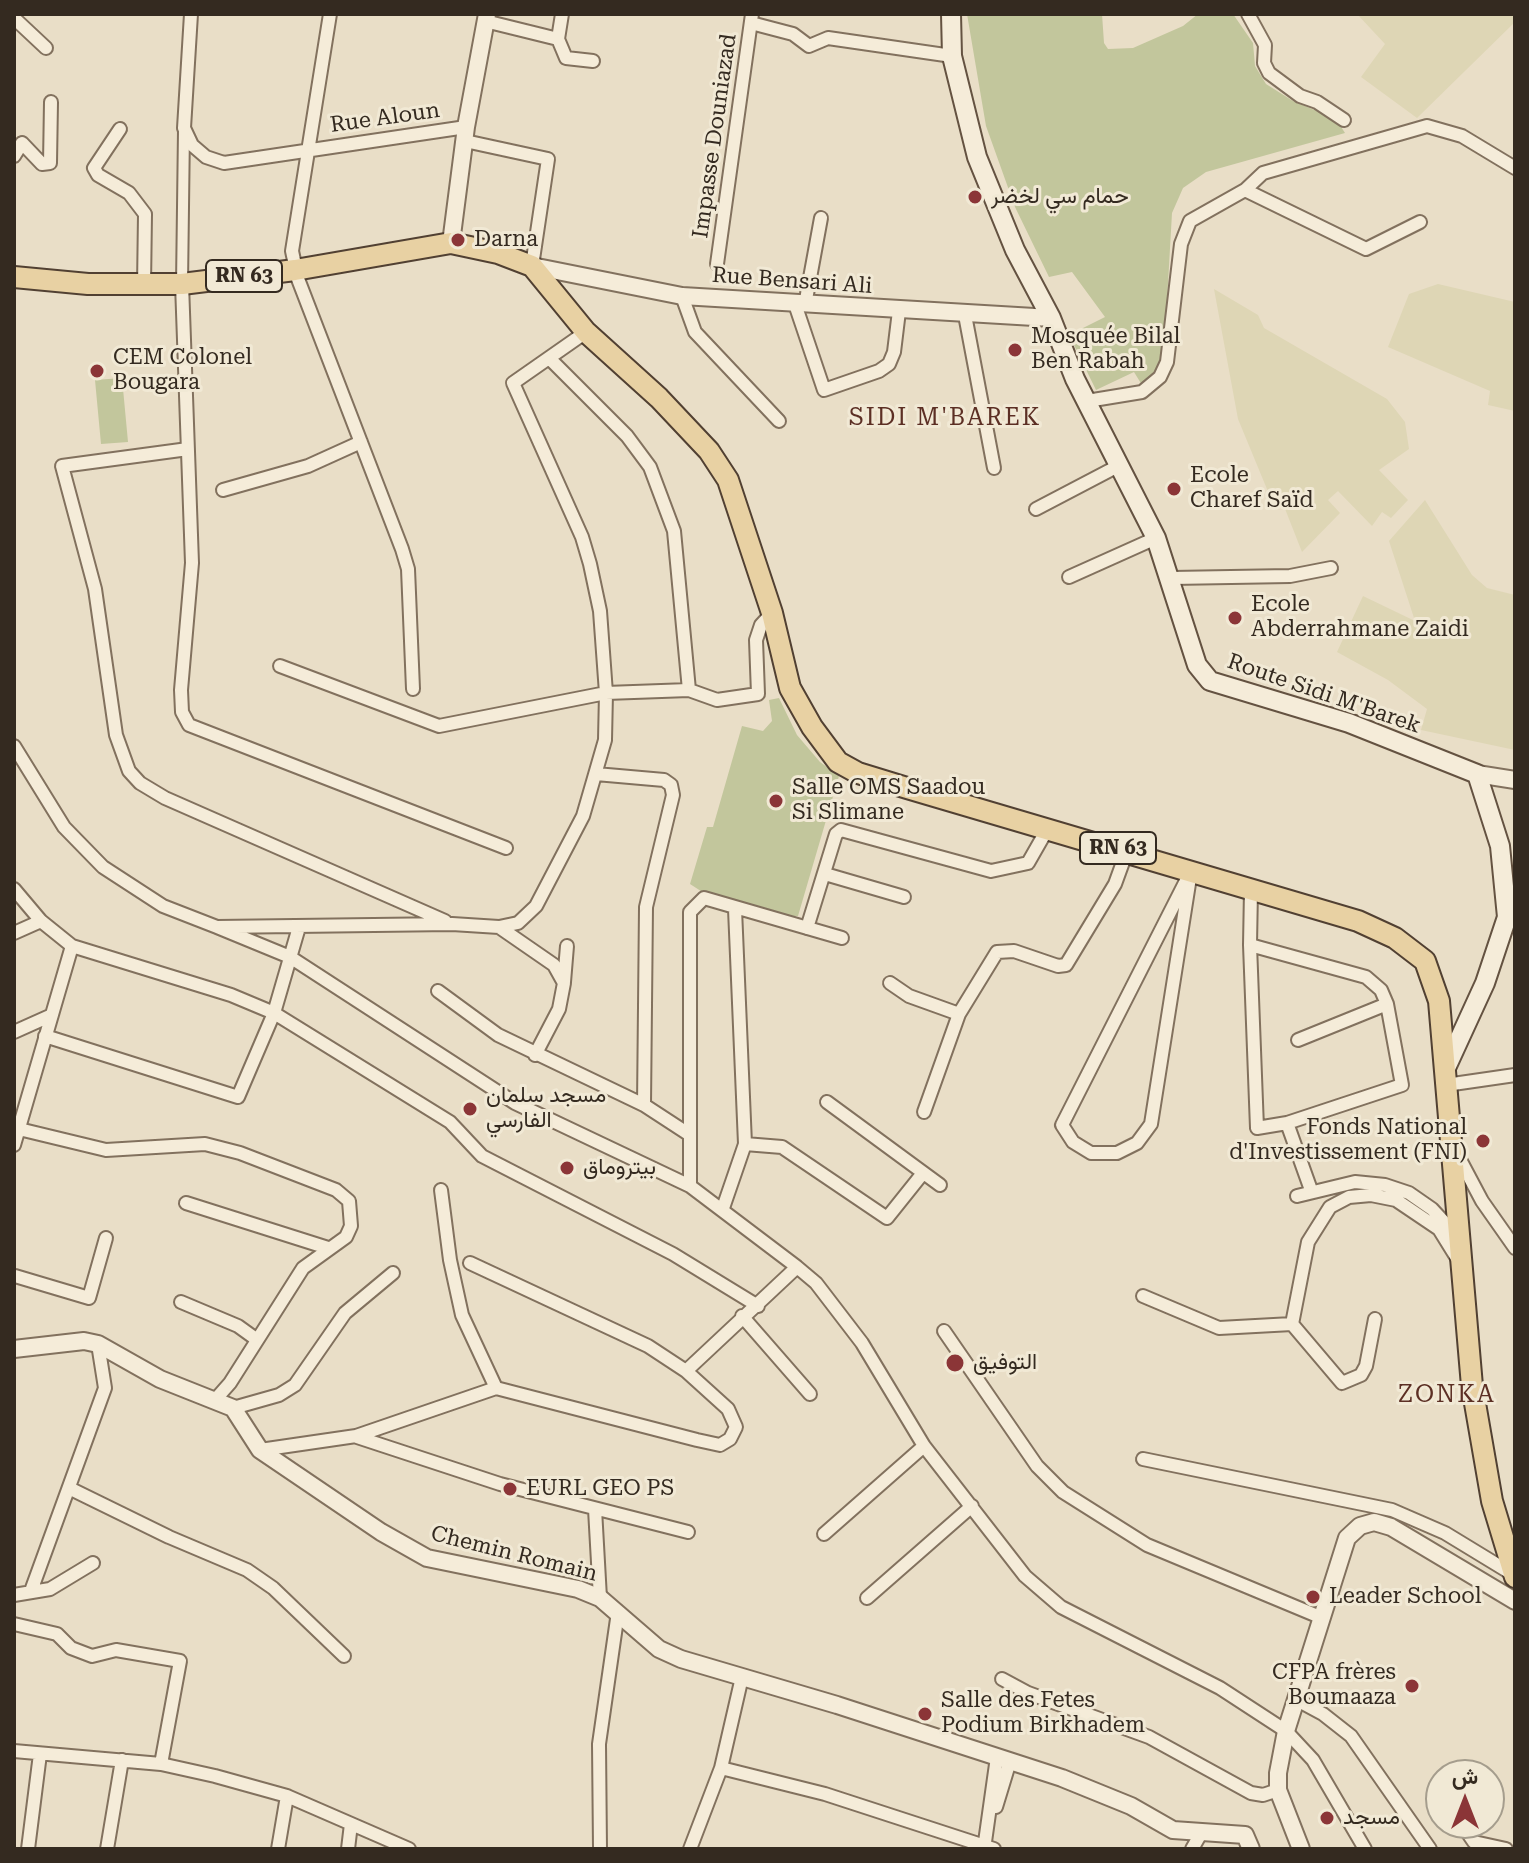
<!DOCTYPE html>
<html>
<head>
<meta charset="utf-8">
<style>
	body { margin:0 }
	#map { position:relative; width:1529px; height:1863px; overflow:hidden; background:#e9dec7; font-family:"Roboto Serif",Vazirmatn,serif }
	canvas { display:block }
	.frame { position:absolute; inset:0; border:16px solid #342a20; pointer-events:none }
	.north { position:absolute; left:1425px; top:1759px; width:80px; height:80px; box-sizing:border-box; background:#f1e9d5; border:2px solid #a59d8d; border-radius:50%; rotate:0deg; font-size:22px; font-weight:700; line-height:32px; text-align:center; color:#342a20 }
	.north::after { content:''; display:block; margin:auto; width:28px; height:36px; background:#8b3537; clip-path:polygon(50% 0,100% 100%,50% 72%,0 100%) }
</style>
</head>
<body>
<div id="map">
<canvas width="1529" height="1863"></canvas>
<div class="frame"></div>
<div class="north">ش</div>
</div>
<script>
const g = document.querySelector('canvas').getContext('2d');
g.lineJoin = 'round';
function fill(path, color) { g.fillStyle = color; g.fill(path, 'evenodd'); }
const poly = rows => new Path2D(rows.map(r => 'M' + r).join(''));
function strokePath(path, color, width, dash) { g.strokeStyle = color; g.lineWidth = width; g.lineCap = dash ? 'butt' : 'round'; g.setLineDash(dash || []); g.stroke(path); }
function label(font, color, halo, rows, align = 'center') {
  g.font = font + ' "Roboto Serif",Vazirmatn,serif'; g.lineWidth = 6; g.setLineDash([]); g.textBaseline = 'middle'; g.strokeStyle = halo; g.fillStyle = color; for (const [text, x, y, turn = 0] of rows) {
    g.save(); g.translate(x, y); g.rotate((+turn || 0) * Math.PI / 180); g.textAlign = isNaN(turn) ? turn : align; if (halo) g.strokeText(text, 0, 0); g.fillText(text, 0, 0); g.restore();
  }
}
fill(poly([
	[1357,14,1515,14,1515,22,1417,118,1361,77,1385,44],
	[1438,284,1515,302,1515,411,1488,405,1490,391,1388,347,1409,294],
	[1214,289,1258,315,1264,328,1387,399,1405,422,1409,449,1379,470,1408,500,1391,518,1382,512,1372,526,1338,491,1328,500,1340,513,1302,552,1278,491,1269,494,1238,419],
	[1425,500,1472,575,1487,588,1515,595,1515,750,1421,730,1427,709,1388,680,1337,652,1363,596,1415,621,1389,541]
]), '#ded6b5');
fill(poly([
	[967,14,1102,14,1104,43,1108,49,1133,48,1183,26,1198,14,1233,14,1253,43,1255,66,1266,84,1293,101,1336,119,1345,133,1206,172,1183,188,1172,213,1164,354,1156,372,1142,385,1134,372,1096,390,1069,335,1105,317,1072,272,1049,277,1015,207,986,126],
	[122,378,128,442,101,444,95,380],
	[779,698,797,735,820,762,839,776,798,916,785,916,707,895,690,884,707,827,713,827,742,726,763,731,772,721,769,700]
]), '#c2c69c');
const pedestrian = poly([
	[182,284,184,130]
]);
const minor = poly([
	[191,14,184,128,192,145,206,157,224,163,466,127],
	[330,14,292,251,298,279,402,549,408,569,413,689],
	[562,14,558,39,566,58,593,61],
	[1248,14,1265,45,1264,63,1269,73,1300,96,1317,102,1344,120],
	[14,18,46,48],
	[485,21,558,39],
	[751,23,793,34,809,46,828,38,952,56],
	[120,129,94,168,98,175,129,193,145,214,144,286],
	[465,141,548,159,532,266],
	[14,156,22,143,42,164,50,163,51,102],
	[1245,190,1366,249,1420,222],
	[717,264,752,14],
	[182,284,192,563,181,690,182,712,189,725,506,848],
	[682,296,695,332,779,421],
	[795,304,824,390,879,371,889,364,894,352,899,311],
	[805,305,821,218],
	[965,315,994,468],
	[586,332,513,383,582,537,590,564,600,611,606,693,689,690,717,700,758,694,756,640,761,625,772,613],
	[551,360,627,436,650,467,674,531,689,690],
	[1087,401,1142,392,1160,377,1167,362,1181,244,1190,221,1245,190,1263,173,1427,126,1462,136,1515,168],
	[188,449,62,466,95,589,116,735,129,771,140,783,165,798,445,921],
	[223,490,308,466,361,442],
	[1036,509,1120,465],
	[1069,577,1156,538],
	[1172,578,1290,576,1331,568],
	[14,746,64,827,103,867,163,906,217,927,452,924,499,927,518,923,536,906,583,816,605,740,606,693,439,726,280,666],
	[596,774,664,780,671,785,673,795,646,907,644,1105],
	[1191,871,1151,1124,1137,1143,1117,1153,1091,1153,1073,1142,1062,1125,1191,871],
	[825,874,904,897],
	[14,889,41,921,72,946,231,995,274,1013,450,1122,482,1156,673,1254,758,1306],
	[217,927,290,957,515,1103,690,1186,797,1267,816,1283,862,1343,924,1446,1025,1576,1061,1607,1220,1688,1286,1731,1313,1760,1365,1849],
	[499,927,554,965,564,983,559,1009,535,1055],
	[807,928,836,834,841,830,991,871,1028,863,1048,828],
	[14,933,41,921],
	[1250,945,1366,977,1381,990,1387,1004,1402,1085,1287,1123,1257,1128,1250,945,1251,890],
	[564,982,567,946],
	[890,983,909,996,959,1014],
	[438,991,498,1035,644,1105,690,1135],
	[14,1032,52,1015],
	[45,1036,238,1097,274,1013,299,927],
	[1298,1040,1387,1004],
	[1446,1085,1515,1075],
	[827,1102,940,1185],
	[924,1112,959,1014,997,952,1014,951,1058,966,1066,965,1115,884,1127,851],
	[1287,1123,1311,1190],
	[19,1129,106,1150,205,1144,240,1153,336,1190,349,1201,351,1226,346,1237,303,1268,230,1383,215,1400],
	[745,1144,782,1147,887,1218,923,1173],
	[14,1145,72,946],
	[1456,1152,1482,1201,1515,1248],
	[690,1186,690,912,704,898,842,938],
	[441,1190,450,1260,462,1315,496,1388],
	[1297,1196,1355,1182,1385,1185,1409,1193,1432,1209,1457,1236],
	[186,1203,328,1248],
	[723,1208,745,1144,735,909],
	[15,1276,89,1298,106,1238],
	[1143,1296,1219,1328,1292,1324],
	[181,1302,238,1326,256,1339],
	[742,1316,810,1394],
	[1375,1319,1366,1366,1361,1375,1342,1383,1292,1324,1308,1242,1330,1207,1349,1197,1371,1195,1396,1200,1439,1229,1457,1258],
	[944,1331,1037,1466,1063,1492,1147,1545,1320,1617],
	[686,1371,797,1267],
	[233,1408,279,1395,295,1385,345,1313,393,1273],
	[357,1437,500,1484,688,1532],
	[260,1450,356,1436,496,1388,697,1440,720,1445,730,1439,736,1427,728,1409,686,1371,648,1346,470,1263],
	[1143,1459,1392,1510,1445,1533,1514,1575],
	[71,1489,169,1537,247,1570,273,1588,344,1656],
	[595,1509,600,1598],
	[824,1534,924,1446],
	[31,1591,105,1388,98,1344],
	[14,1595,50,1589,93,1563],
	[867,1598,972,1506],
	[14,1624,57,1634,71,1648,92,1656,116,1650,180,1661,161,1764],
	[1002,1679,1028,1693,1149,1737,1251,1793,1263,1795,1278,1790],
	[1297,1700,1323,1714,1351,1736,1430,1849],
	[14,1751,161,1764,215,1776,287,1796,409,1849],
	[721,1768,825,1794,994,1849],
	[996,1807,1010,1761],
	[1461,1823,1474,1842,1506,1849],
	[28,1849,40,1754],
	[107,1849,122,1760],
	[278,1849,287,1796],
	[348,1849,351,1824],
	[600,1849,599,1744,618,1612],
	[690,1849,721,1768,742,1677],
	[984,1849,997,1757],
	[1192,1849,1200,1835]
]);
const tertiary = poly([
	[451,243,466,127,487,14],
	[532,266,682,296,1051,318],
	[1477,774,1515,780],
	[14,1349,84,1341,98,1344,160,1379,233,1408,260,1450,381,1532,427,1558,578,1589,600,1598,659,1649,681,1659,837,1705,1062,1778,1131,1806,1173,1830,1245,1835,1251,1849],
	[1301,1849,1278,1790,1278,1773,1286,1731,1347,1538,1360,1526,1374,1522,1391,1527,1515,1601]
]);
const secondary = poly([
	[951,14,952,56,977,157,1015,250,1051,318,1075,379,1156,538,1197,665,1210,681,1349,723,1477,774,1500,846,1507,917,1485,983,1446,1068]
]);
const primary = poly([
	[14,277,88,284,182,284,295,270,451,243,498,253,532,266,586,332,659,398,709,451,728,480,772,613,790,688,812,727,838,762,858,773,907,788,1358,921,1395,938,1425,961,1439,1001,1472,1386,1492,1501,1515,1577]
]);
strokePath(pedestrian, '#82715e', 14);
strokePath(minor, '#82715e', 16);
strokePath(tertiary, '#82715e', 20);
strokePath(secondary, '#645241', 22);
strokePath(primary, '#514032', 24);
strokePath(pedestrian, '#f5ecd9', 10);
strokePath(minor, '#f5ecd9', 12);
strokePath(tertiary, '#f5ecd9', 16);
strokePath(secondary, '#f5ecd9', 18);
strokePath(primary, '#e8d1a3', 20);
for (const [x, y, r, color] of [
	[975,197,8,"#8b3537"],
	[458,240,8,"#8b3537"],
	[1015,350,8,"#8b3537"],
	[97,371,8,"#8b3537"],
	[1174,489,8,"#8b3537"],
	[1235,618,8,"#8b3537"],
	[776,801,8,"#8b3537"],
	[470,1109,8,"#8b3537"],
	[1483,1141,8,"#8b3537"],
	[567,1168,8,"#8b3537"],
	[955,1363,10,"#8b3537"],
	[510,1489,8,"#8b3537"],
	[1313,1597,8,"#8b3537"],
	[1412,1686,8,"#8b3537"],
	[925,1714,8,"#8b3537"],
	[1327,1818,8,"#8b3537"]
]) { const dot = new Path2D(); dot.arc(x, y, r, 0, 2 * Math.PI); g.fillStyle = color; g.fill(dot); strokePath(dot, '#f1e9d5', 3); }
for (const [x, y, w] of [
	[244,276,76],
	[1118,848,76]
]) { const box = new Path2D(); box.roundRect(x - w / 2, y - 16, w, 32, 6); g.fillStyle = '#f1e9d5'; g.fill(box); strokePath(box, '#342a20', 2); }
label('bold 20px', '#342a20', null, [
	["RN 63",244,276],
	["RN 63",1118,848]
]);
label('22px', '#342a20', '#f1e9d5', [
	["Rue Aloun",385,118,-8],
	["Impasse Douniazad",715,136,-82],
	["Rue Bensari Ali",792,281,4],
	["Route Sidi M'Barek",1324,694,19],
	["Chemin Romain",514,1554,14]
]);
label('22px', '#342a20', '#f1e9d5', [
	["حمام سي لخضر",991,197],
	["Darna",474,240],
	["Mosquée Bilal",1031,337],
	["Ben Rabah",1031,362],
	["CEM Colonel",113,358],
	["Bougara",113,383],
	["Ecole",1190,476],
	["Charef Saïd",1190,501],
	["Ecole",1251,605],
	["Abderrahmane Zaidi",1251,630],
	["Salle OMS Saadou",792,788],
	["Si Slimane",792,813],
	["مسجد سلمان",486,1096],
	["الفارسي",486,1121],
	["Fonds National",1467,1128,"right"],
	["d'Investissement (FNI)",1467,1153,"right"],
	["بيتروماق",583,1168],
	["التوفيق",973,1363],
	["EURL GEO PS",526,1489],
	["Leader School",1329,1597],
	["CFPA frères",1396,1673,"right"],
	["Boumaaza",1396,1698,"right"],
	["Salle des Fetes",941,1701],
	["Podium Birkhadem",941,1726],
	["مسجد",1343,1818]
], 'left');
g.letterSpacing = '2px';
label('24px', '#5c2f24', '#f1e9d5', [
	["SIDI M'BAREK",945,418],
	["ZONKA",1447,1395]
]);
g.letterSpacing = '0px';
</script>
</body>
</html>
